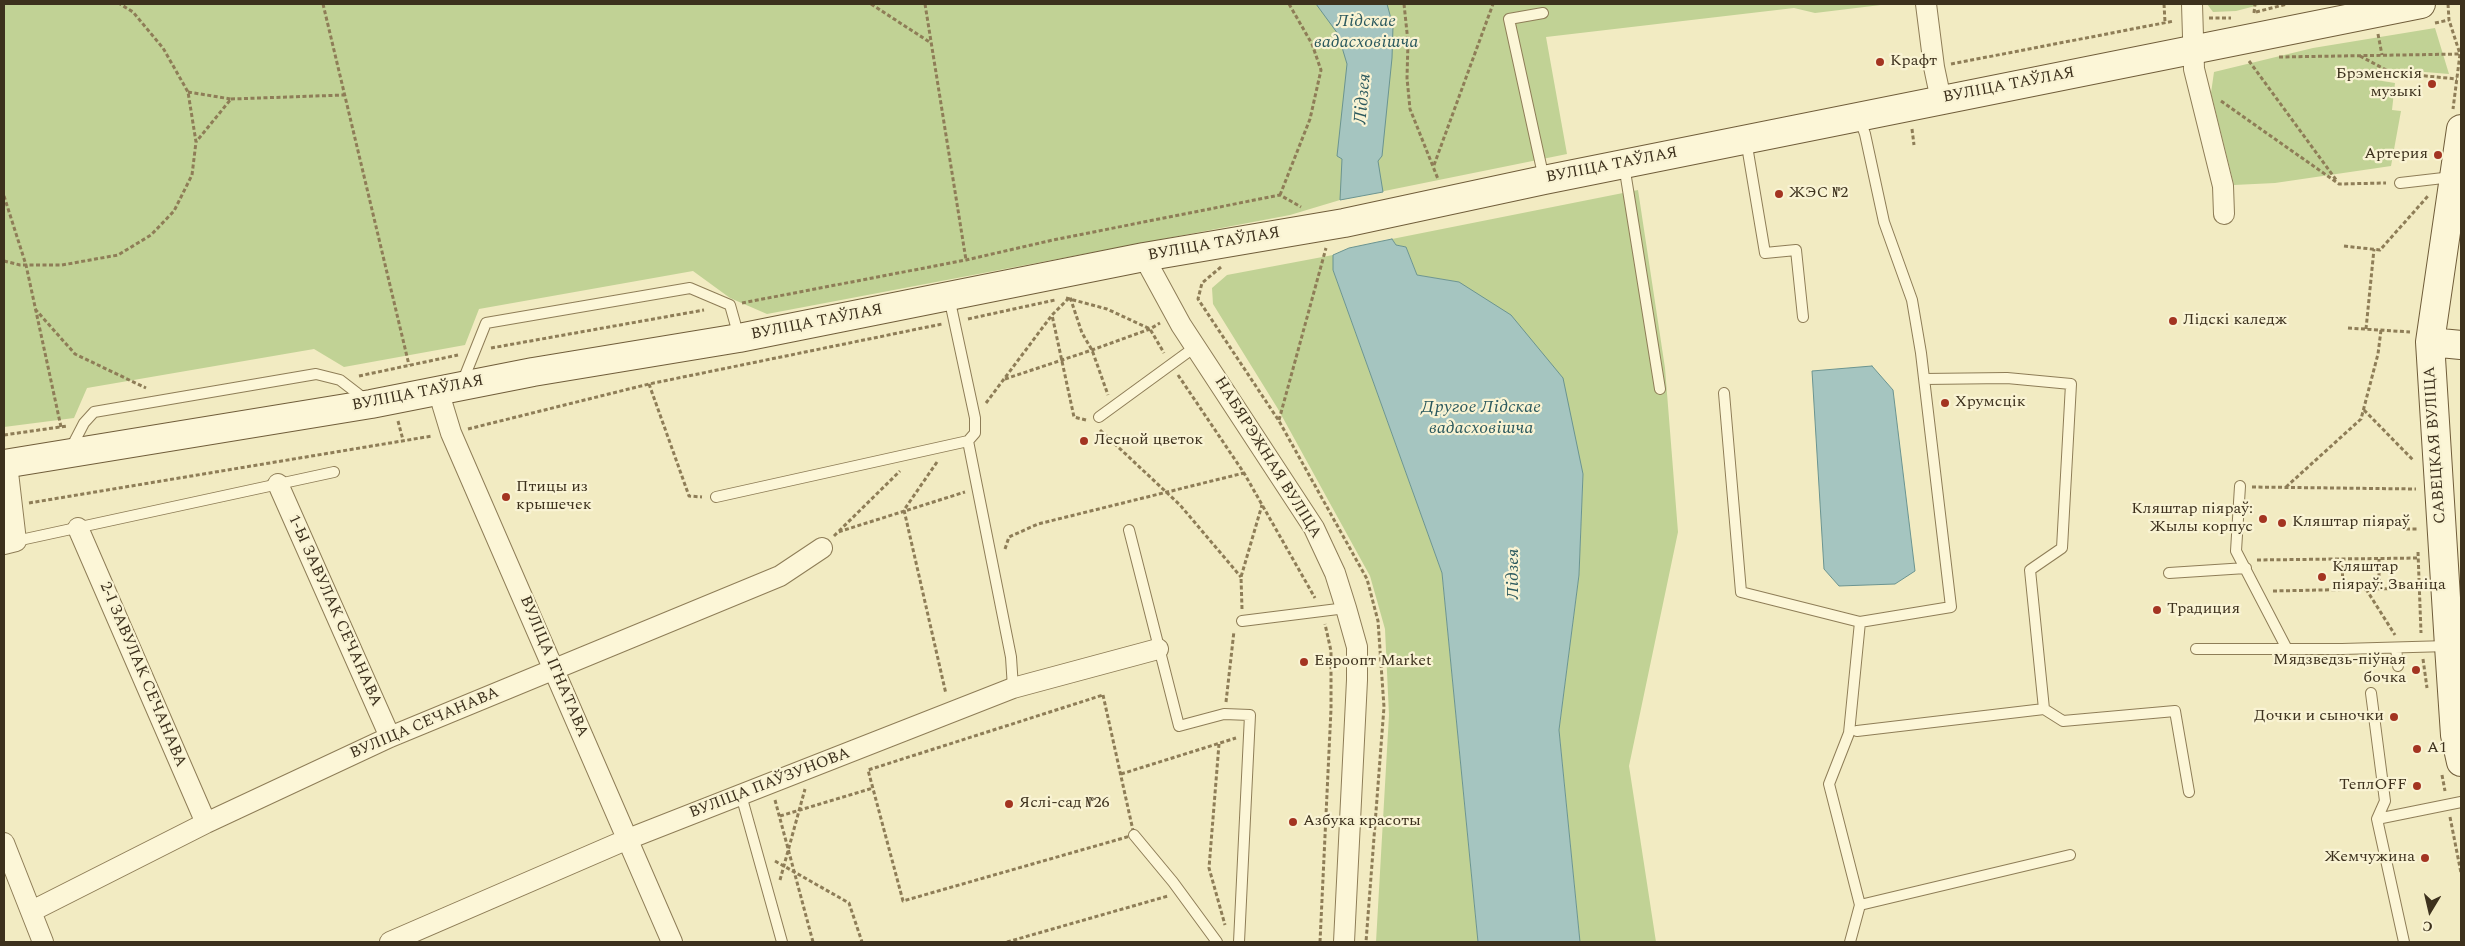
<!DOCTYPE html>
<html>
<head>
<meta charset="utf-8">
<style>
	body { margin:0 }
	#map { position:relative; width:2465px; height:946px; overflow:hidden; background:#f2ebc2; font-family:Spectral,serif }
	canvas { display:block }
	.frame { position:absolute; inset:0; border:5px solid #3d311d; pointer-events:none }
	.north { position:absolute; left:2405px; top:886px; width:50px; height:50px; -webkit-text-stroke:4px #f9f3d3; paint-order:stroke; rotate:189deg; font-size:14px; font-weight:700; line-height:20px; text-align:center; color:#3d311d }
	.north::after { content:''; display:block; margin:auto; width:18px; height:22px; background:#3d311d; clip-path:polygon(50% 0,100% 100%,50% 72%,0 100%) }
</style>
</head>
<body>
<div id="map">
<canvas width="2465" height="946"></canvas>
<div class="frame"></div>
<div class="north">С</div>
</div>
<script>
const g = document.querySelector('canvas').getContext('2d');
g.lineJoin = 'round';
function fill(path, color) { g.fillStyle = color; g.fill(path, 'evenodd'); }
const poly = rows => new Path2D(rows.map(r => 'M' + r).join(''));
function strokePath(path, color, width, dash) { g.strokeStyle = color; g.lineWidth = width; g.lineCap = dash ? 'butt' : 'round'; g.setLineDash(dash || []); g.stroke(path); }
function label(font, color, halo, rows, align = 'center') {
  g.font = font + ' Spectral,serif'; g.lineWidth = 4.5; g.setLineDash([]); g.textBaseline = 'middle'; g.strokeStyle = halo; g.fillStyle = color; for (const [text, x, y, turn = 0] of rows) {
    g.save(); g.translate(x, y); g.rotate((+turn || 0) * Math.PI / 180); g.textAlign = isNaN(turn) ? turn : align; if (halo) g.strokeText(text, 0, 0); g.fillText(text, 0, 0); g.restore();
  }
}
fill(poly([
	[4,4,1889,4,1815,13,1794,8,1546,37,1567,154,1340,200,1290,215,767,314,730,298,693,271,479,309,465,345,344,367,314,349,87,388,74,418,4,427],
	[2207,4,2263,4,2236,11,2213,12],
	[2435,28,2449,74,2377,68,2376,80,2395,83,2392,110,2401,111,2391,166,2275,183,2234,185,2211,93,2214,72,2313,48],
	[1638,190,1665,368,1678,532,1629,766,1656,942,1580,942,1559,730,1579,575,1583,474,1459,282,1417,275,1406,247,1396,245,1392,239],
	[1333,255,1333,270,1442,573,1478,942,1376,942,1389,715,1385,629,1370,576,1278,409,1213,304,1212,288,1227,275]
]), '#c1d295');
const water = poly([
	[1316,4,1387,4,1393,26,1392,58,1382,156,1378,161,1383,192,1340,200,1342,159,1337,156,1347,64,1338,34,1316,4],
	[1392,239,1396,245,1406,247,1417,275,1459,282,1511,315,1563,378,1583,474,1579,575,1559,730,1580,942,1478,942,1442,573,1333,270,1333,255,1349,248,1392,239],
	[1872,366,1893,390,1915,571,1895,584,1839,586,1824,569,1812,371,1872,366]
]);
fill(water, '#a5c5c0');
strokePath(water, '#6b9490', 1);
const lane = poly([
	[1543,13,1509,19,1544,179],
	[1859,117,1865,134,1884,222,1912,300,1921,353,1951,607,1860,622],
	[1746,140,1765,253,1796,250,1803,317],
	[1624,165,1660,389],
	[2400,183,2452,177],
	[1924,379,2007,378,2071,384,2062,548,2030,570,2044,709],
	[462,383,486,323,690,288,730,305,739,337],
	[1724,393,1741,592,1860,622,1849,733,1829,784,1860,905,2070,855],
	[1099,417,1195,347],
	[968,441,1011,657,1013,688],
	[70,450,84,423,94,412,316,374,340,380,366,400],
	[2240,486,2236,551,2287,649],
	[716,497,968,441,975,433,975,418,949,297],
	[1129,530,1179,726,1224,714,1250,715,1239,942],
	[16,541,334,472],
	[2169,573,2246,568],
	[1242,621,1346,608],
	[2396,648,2398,666],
	[2196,649,2342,649,2448,646],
	[2371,693,2385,801,2377,819,2404,942],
	[1857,731,2044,709,2063,721,2175,711,2189,792],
	[741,795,782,942],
	[2377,819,2461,802],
	[1134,835,1173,882,1217,942],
	[1850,942,1860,905]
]);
const street = poly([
	[1926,4,1934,67,1941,100],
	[2192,4,2194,69,2223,186,2224,214],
	[1144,257,1181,325,1314,528,1335,573,1346,608,1357,647,1357,680,1344,942],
	[438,390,451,433,672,942],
	[278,484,390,737],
	[78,528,206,823],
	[4,544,16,541,7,464],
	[4,843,43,942],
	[32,911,206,823,390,737,780,576,822,548],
	[390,942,628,839,1013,688,1158,649]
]);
const secondary = poly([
	[2461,129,2430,342,2449,646,2455,735,2461,762],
	[2430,342,2461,345],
	[4,464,371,404,533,372,739,338,1144,257,1344,223,1544,180,2421,4]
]);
strokePath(lane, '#8e7d57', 12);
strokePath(street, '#8e7d57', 22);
strokePath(secondary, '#705d3a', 30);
strokePath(poly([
	[323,4,409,365],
	[871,4,931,43],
	[925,4,966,260],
	[1404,4,1408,42,1407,78,1410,109,1438,179],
	[2164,4,2165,22],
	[2448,4,2449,20,2460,54,2453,109],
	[2256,12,2287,4],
	[2254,13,2255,4],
	[2209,18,2231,18],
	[2435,23,2449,20],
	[2378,34,2382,55],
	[2360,56,2390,72],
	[2279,57,2460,54],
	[2249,61,2337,181],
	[1951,64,2174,21],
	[2385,72,2457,79],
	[188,92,231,99,196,142],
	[231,99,344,95],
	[2221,101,2339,184,2386,183],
	[1912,129,1914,145],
	[1434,165,1493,4],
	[1280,195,1310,119,1321,70,1312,44,1289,4],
	[4,196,26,265,61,427],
	[2344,246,2380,250,2428,196],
	[4,261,20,265,62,265,118,255,151,235,174,211,192,175,196,142,188,92,163,48,133,12,120,4],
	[1221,267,1202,283,1198,299,1279,421,1367,579,1378,621,1384,707,1366,942],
	[1066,298,1107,309,1150,329,1164,353],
	[742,303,966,260,1053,240,1280,195,1301,207],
	[35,309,75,354,146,388],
	[968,319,1055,300],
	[2348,328,2410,332],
	[2366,329,2374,249],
	[491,348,704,310],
	[1178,375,1244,473,1315,598],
	[359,376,458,355],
	[1005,379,1092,350,1150,329,1160,323],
	[649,384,689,496,702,497],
	[986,403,1052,315],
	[2364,410,2414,461],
	[1086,420,1074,417,1052,315,1070,297,1082,333,1092,350,1108,395],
	[1279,420,1326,248],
	[398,421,403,440],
	[468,429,649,384,942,324],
	[1100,430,1180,505,1241,577],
	[4,435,67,426],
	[937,462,904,510,946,694],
	[2252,487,2416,489],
	[2286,487,2361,419,2378,354,2381,330],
	[29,503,432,436],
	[2406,529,2418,529],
	[839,531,900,471],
	[834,536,838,532,965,492],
	[1005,549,1009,537,1038,524,1244,473],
	[2418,552,2421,633],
	[2342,559,2343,590],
	[2257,560,2418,558],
	[2366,589,2395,635],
	[2379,589,2379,559],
	[2273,591,2419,588],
	[1242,609,1241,577,1262,505],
	[2423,659,2427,688],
	[1103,695,1134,835,903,901,868,770,1103,695],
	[1226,702,1234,631],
	[1219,744,1209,868,1225,925],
	[1121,774,1236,738],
	[2442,775,2445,791],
	[775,800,813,942],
	[780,816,873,788],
	[2450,817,2461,873],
	[775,861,849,903,862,942],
	[780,880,805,789],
	[1007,942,1168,896],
	[1320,942,1331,709,1331,651,1325,624]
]), '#8e7d57', 3, [4, 2.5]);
strokePath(lane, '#fcf6d7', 10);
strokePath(street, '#fcf6d7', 20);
strokePath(secondary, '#fcf6d7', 28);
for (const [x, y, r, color] of [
	[1880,62,5,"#a33421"],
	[2432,84,5,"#a33421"],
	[2438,155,5,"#a33421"],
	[1779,194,5,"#a33421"],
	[2173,321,5,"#a33421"],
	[1945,403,5,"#a33421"],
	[1084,441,5,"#a33421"],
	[506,497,5,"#a33421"],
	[2263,519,5,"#a33421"],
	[2282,523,5,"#a33421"],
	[2322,577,5,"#a33421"],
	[2157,610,5,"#a33421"],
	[1304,662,5,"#a33421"],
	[2416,670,5,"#a33421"],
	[2394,717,5,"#a33421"],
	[2417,749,5,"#a33421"],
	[2417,786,5,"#a33421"],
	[1009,804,5,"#a33421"],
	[1293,822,5,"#a33421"],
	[2425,858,5,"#a33421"]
]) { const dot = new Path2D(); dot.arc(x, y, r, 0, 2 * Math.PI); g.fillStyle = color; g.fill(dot); strokePath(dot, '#f9f3d3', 2); }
label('16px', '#3d311d', '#f9f3d3', [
	["Крафт",1890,62],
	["Брэменскія",2422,75,"right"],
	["музыкі",2422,93,"right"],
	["Артерия",2428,155,"right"],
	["ЖЭС №2",1789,194],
	["Лідскі каледж",2183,321],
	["Хрумсцік",1955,403],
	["Лесной цветок",1094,441],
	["Птицы из",516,488],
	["крышечек",516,506],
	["Кляштар піяраў:",2253,510,"right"],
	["Жылы корпус",2253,528,"right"],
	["Кляштар піяраў",2292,523],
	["Кляштар",2332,568],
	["піяраў: Званіца",2332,586],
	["Традиция",2167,610],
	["Мядзведзь-піўная",2406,661,"right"],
	["бочка",2406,679,"right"],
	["Евроопт Market",1314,662],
	["Дочки и сыночки",2384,717,"right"],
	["A1",2427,749],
	["ТеплОFF",2407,786,"right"],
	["Яслі-сад №26",1019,804],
	["Азбука красоты",1303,822],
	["Жемчужина",2415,858,"right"]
], 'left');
label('16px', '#3d311d', '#f9f3d3', [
	["ВУЛІЦА ТАЎЛАЯ",2009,86,-11],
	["ВУЛІЦА ТАЎЛАЯ",1612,166,-11],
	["ВУЛІЦА ТАЎЛАЯ",1214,245,-10],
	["ВУЛІЦА ТАЎЛАЯ",817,323,-11],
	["ВУЛІЦА ТАЎЛАЯ",418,394,-11],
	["САВЕЦКАЯ ВУЛІЦА",2436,445,-94],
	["НАБЯРЭЖНАЯ ВУЛІЦА",1267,458,58],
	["1-Ы ЗАВУЛАК СЕЧАНАВА",334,611,66],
	["ВУЛІЦА ІГНАТАВА",553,667,67],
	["2-І ЗАВУЛАК СЕЧАНАВА",142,675,67],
	["ВУЛІЦА СЕЧАНАВА",425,724,-23],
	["ВУЛІЦА ПАЎЗУНОВА",770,784,-21]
]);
label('italic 18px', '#2b595e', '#f9f3d3', [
	["Лідскае",1366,22],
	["вадасховішча",1366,43],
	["Лідзея",1364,99,-85],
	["Другое Лідскае",1481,408],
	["вадасховішча",1481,429],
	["Лідзея",1514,574,-90]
]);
</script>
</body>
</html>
